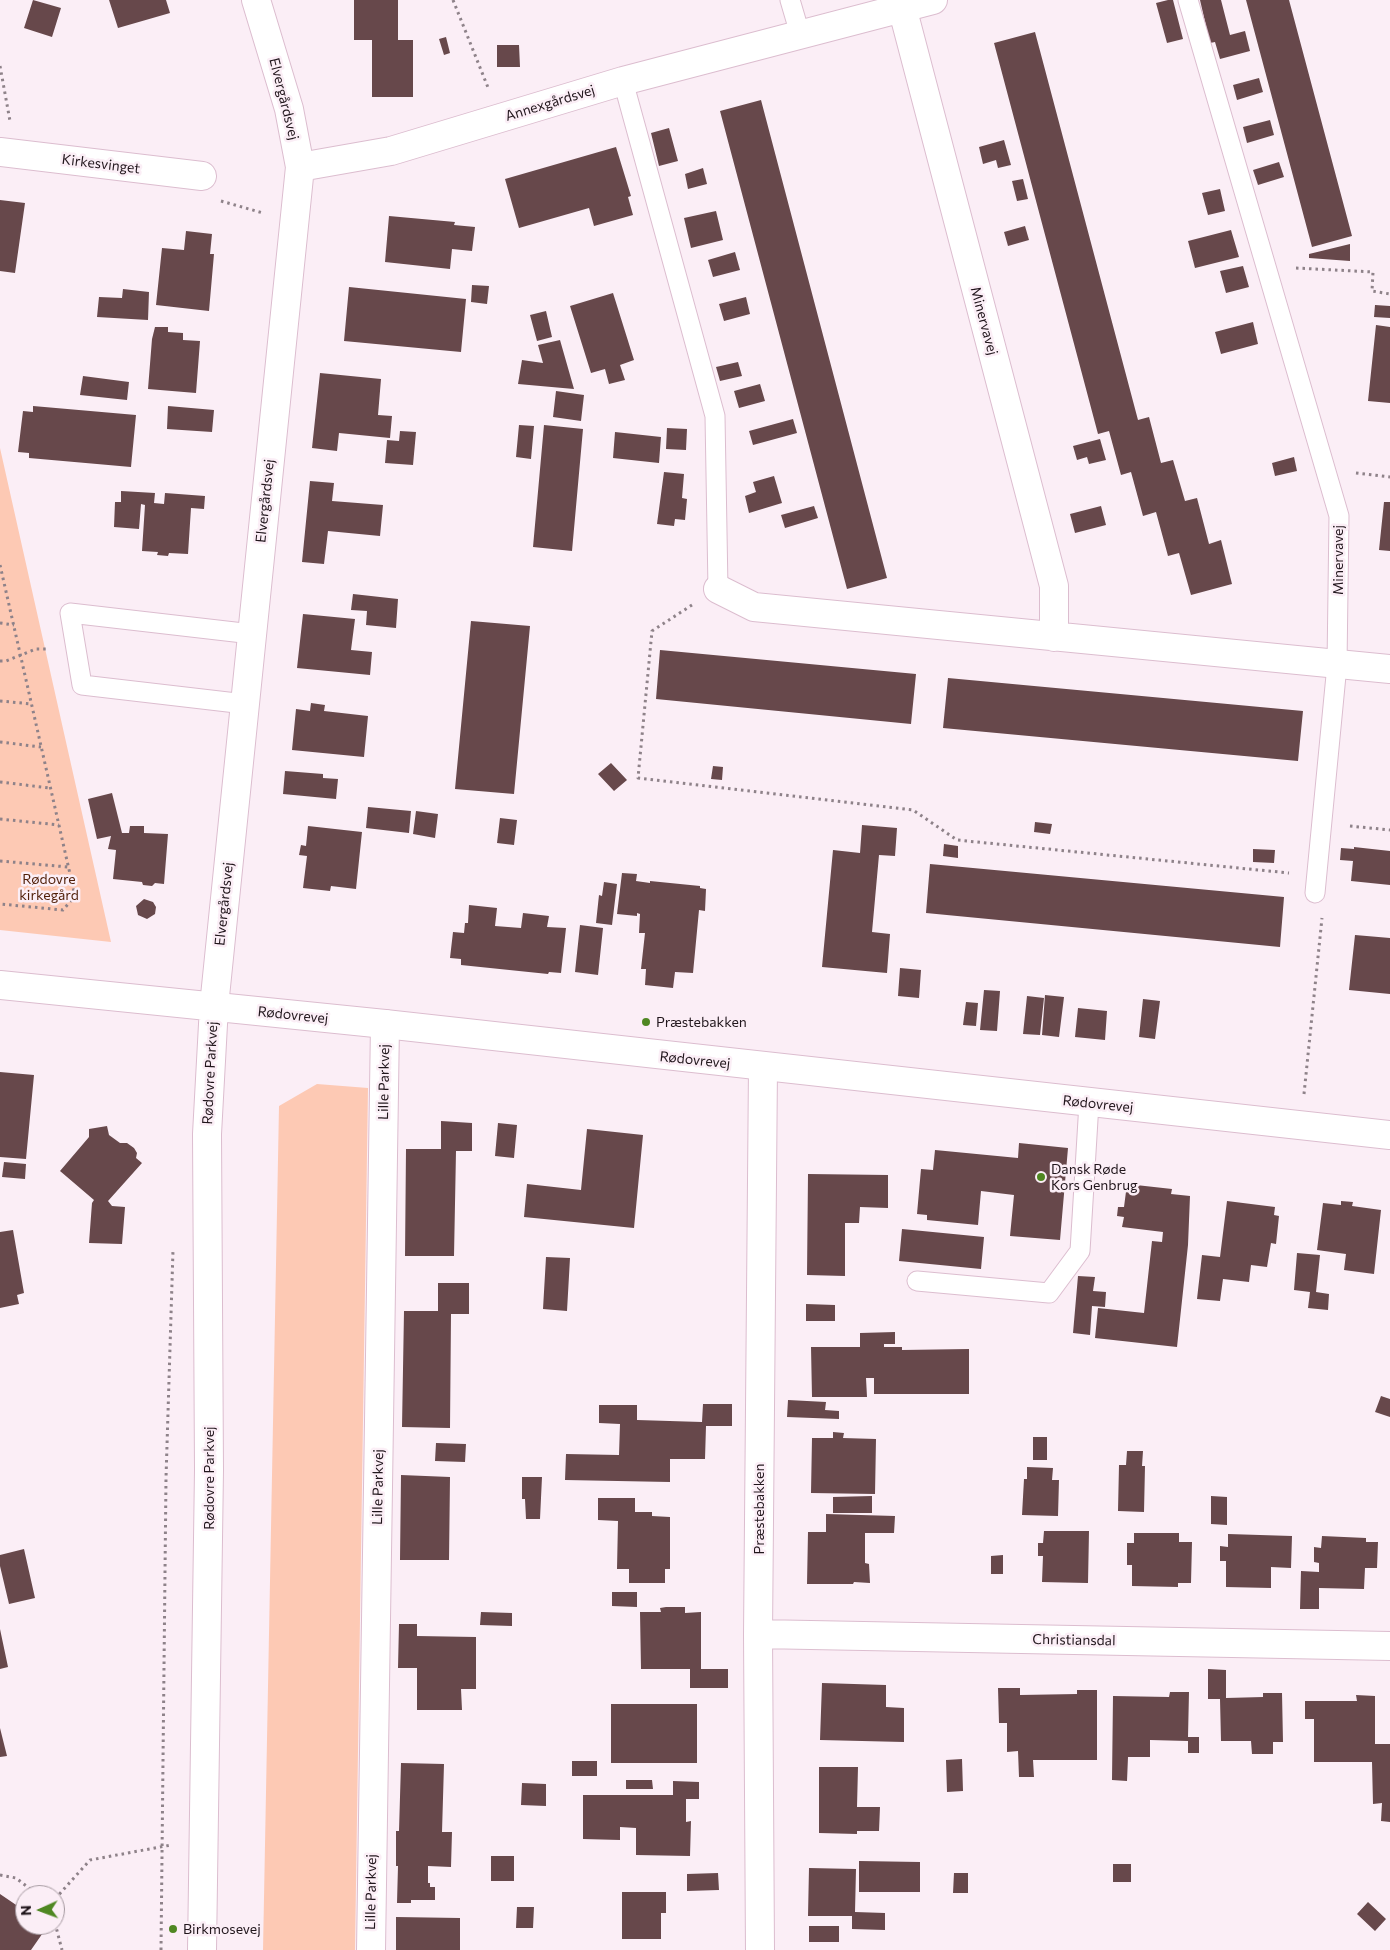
<!DOCTYPE html>
<html>
<head>
<meta charset="utf-8">
<style>
	body { margin:0 }
	#map { position:relative; width:1390px; height:1950px; overflow:hidden; background:#fbeef6; font-family:Commissioner,sans-serif }
	canvas { display:block }
	.north { position:absolute; left:15px; top:1885px; width:50px; height:50px; box-sizing:border-box; background:#fbeef6; border:1px solid #a4989f; border-radius:50%; rotate:268deg; font-size:14px; font-weight:700; line-height:20px; text-align:center; color:#21161c }
	.north::after { content:''; display:block; margin:auto; width:18px; height:22px; background:#4f8722; clip-path:polygon(50% 0,100% 100%,50% 72%,0 100%) }
</style>
</head>
<body>
<div id="map">
<canvas width="1390" height="1950"></canvas>
<div class="north">N</div>
</div>
<script>
const g = document.querySelector('canvas').getContext('2d');
g.lineJoin = 'round';
function fill(path, color) { g.fillStyle = color; g.fill(path, 'evenodd'); }
const poly = rows => new Path2D(rows.map(r => 'M' + r).join(''));
function strokePath(path, color, width, dash) { g.strokeStyle = color; g.lineWidth = width; g.lineCap = dash ? 'butt' : 'round'; g.setLineDash(dash || []); g.stroke(path); }
function label(font, color, halo, rows, align = 'center') {
  g.font = font + ' Commissioner,sans-serif'; g.lineWidth = 5; g.setLineDash([]); g.textBaseline = 'middle'; g.strokeStyle = halo; g.fillStyle = color; for (const [text, x, y, turn = 0] of rows) {
    g.save(); g.translate(x, y); g.rotate((+turn || 0) * Math.PI / 180); g.textAlign = isNaN(turn) ? turn : align; if (halo) g.strokeText(text, 0, 0); g.fillText(text, 0, 0); g.restore();
  }
}
fill(poly([
	[0,448,66,742,111,942,0,930],
	[317,1084,368,1088,355,1950,263,1950,279,1106]
]), '#fdc9b4');
fill(poly([
	[33,0,61,8,52,37,24,28],
	[109,0,166,0,170,13,118,28],
	[354,0,398,0,398,40,413,40,413,97,372,97,372,40,354,40],
	[1168,0,1173,0,1183,39,1167,43,1156,3],
	[1200,0,1221,0,1230,35,1245,31,1250,51,1220,59,1215,42,1210,43],
	[1246,0,1289,0,1352,236,1312,247],
	[1035,32,1138,420,1149,417,1161,463,1173,460,1185,501,1197,498,1209,544,1221,540,1232,584,1191,595,1179,553,1168,556,1156,512,1143,516,1131,472,1121,475,1109,431,1098,434,994,43],
	[446,37,450,53,444,55,439,39],
	[497,45,519,45,520,67,497,67],
	[1259,78,1263,92,1237,100,1233,85],
	[761,100,887,578,847,589,720,111],
	[1270,120,1274,135,1247,143,1243,127],
	[669,128,678,161,659,166,651,133],
	[1004,140,1011,165,998,168,996,160,983,164,979,147],
	[616,147,631,196,628,197,633,215,594,226,589,208,519,228,505,179],
	[1279,162,1284,177,1258,185,1253,170],
	[703,168,707,184,688,189,685,174],
	[1023,179,1028,199,1017,201,1012,181],
	[1220,189,1225,211,1208,215,1202,193],
	[0,200,25,203,15,273,0,271],
	[716,211,723,240,691,248,684,218],
	[389,216,455,222,454,225,475,227,472,251,452,249,450,269,385,262],
	[1025,226,1029,240,1008,246,1004,232],
	[1231,230,1239,257,1195,268,1188,241],
	[186,231,212,234,210,254,214,254,209,311,156,305,162,248,184,250],
	[1350,244,1350,261,1309,258,1309,254],
	[735,252,740,270,713,277,708,260],
	[1243,266,1249,287,1226,293,1220,271],
	[472,285,489,286,487,304,471,302],
	[349,287,466,299,461,352,344,341],
	[123,289,149,292,148,320,97,317,99,297,122,298],
	[613,293,634,360,620,365,625,380,609,384,605,369,591,373,570,306],
	[746,297,750,314,724,321,719,304],
	[1375,305,1390,306,1390,318,1374,317],
	[546,311,552,337,537,341,530,315],
	[1253,322,1258,344,1221,354,1215,332],
	[1376,325,1390,327,1390,403,1368,401],
	[155,327,168,327,168,332,183,333,183,340,200,341,196,393,148,389,152,339],
	[560,340,574,389,518,384,522,360,543,363,538,345],
	[738,362,742,376,720,381,716,367],
	[320,373,381,379,378,415,392,416,390,438,339,433,337,451,312,448],
	[83,376,129,382,127,400,80,395],
	[760,384,765,401,739,408,734,391],
	[556,391,584,395,581,421,553,417],
	[33,406,136,415,131,467,29,458,29,453,18,452,23,411,33,412],
	[168,406,214,410,212,432,167,429],
	[793,419,797,433,753,445,749,431],
	[519,425,534,426,531,459,516,457],
	[544,425,583,429,572,551,533,547],
	[667,428,687,429,686,450,666,449],
	[400,431,416,432,413,465,385,463,387,440,399,441],
	[615,432,661,437,659,463,613,458],
	[1100,439,1106,460,1089,464,1087,457,1077,460,1073,446],
	[1294,457,1297,471,1275,476,1272,463],
	[664,472,684,474,682,498,687,499,685,520,675,519,674,526,657,524],
	[774,476,782,503,749,513,745,496,756,492,753,482],
	[310,481,334,483,332,501,383,505,380,536,328,531,324,564,302,562],
	[121,491,155,493,154,503,164,504,165,493,205,496,204,509,191,508,188,554,169,553,168,556,157,555,158,552,142,551,145,505,141,504,139,529,114,527,115,502,121,502],
	[1384,502,1390,502,1390,551,1379,550],
	[814,506,818,518,785,528,781,515],
	[1101,506,1106,525,1075,533,1070,514],
	[353,594,398,599,396,628,366,625,367,611,351,610],
	[303,614,355,619,351,650,372,652,370,675,297,668],
	[471,621,530,626,514,794,455,789],
	[660,650,916,674,911,724,656,699],
	[948,678,1303,711,1298,761,943,728],
	[311,703,325,705,324,711,368,716,364,757,292,750,296,709,310,711],
	[611,763,627,780,614,791,598,774],
	[713,766,723,767,722,780,711,779],
	[285,771,323,774,323,778,338,779,336,799,283,794],
	[112,793,122,833,129,833,130,826,144,826,144,833,168,834,164,884,155,883,152,886,143,885,142,882,113,879,116,850,108,849,111,836,97,839,88,799],
	[368,807,411,811,409,833,366,828],
	[416,811,438,814,435,838,413,834],
	[500,818,517,820,514,845,497,843],
	[1035,822,1052,824,1050,834,1034,832],
	[862,825,897,828,895,856,879,855,872,932,890,934,887,973,822,967,833,850,860,853],
	[308,826,362,832,356,889,331,886,330,891,303,888,307,856,299,855,301,845,306,846],
	[944,844,958,846,958,858,943,856],
	[1354,847,1390,851,1390,885,1351,881,1353,861,1340,860,1341,848,1354,849],
	[1253,849,1275,850,1274,863,1253,862],
	[930,864,1284,897,1280,947,926,913],
	[622,873,637,874,636,881,650,883,650,881,700,886,700,888,706,889,705,911,699,910,693,973,675,972,673,988,645,985,646,969,641,969,645,933,639,933,640,914,637,913,637,916,617,914],
	[604,882,617,884,612,925,596,923,599,895,602,896],
	[144,899,153,902,156,907,155,914,147,919,138,915,136,906],
	[469,905,497,908,495,926,521,928,523,913,549,916,547,927,566,928,561,973,549,972,548,974,461,965,461,959,450,958,453,932,464,933,465,923,468,923],
	[580,925,603,928,598,975,575,972],
	[1355,935,1390,938,1390,994,1349,990],
	[900,968,921,970,919,998,898,996],
	[984,990,1000,991,997,1031,980,1030],
	[1045,995,1064,997,1059,1037,1042,1035],
	[1027,996,1044,998,1040,1035,1023,1034],
	[1143,999,1160,1001,1155,1039,1139,1037],
	[966,1002,978,1003,976,1026,963,1025],
	[1078,1008,1107,1011,1105,1040,1075,1037],
	[0,1072,34,1075,26,1159,0,1157],
	[441,1121,472,1123,472,1151,456,1151,454,1256,405,1256,406,1149,441,1149],
	[498,1123,517,1125,514,1158,495,1156],
	[107,1126,109,1135,120,1143,127,1143,134,1148,137,1153,136,1158,142,1163,108,1201,112,1206,125,1207,122,1244,89,1243,92,1203,94,1200,60,1171,89,1137,89,1129],
	[587,1129,643,1135,634,1228,524,1217,527,1184,581,1190],
	[1019,1143,1068,1148,1060,1240,1010,1236,1014,1195,981,1191,978,1225,927,1220,927,1215,917,1214,921,1169,933,1170,935,1150,1018,1158],
	[4,1162,26,1164,25,1179,2,1177],
	[808,1174,888,1175,888,1208,860,1207,859,1223,845,1223,845,1276,807,1275],
	[1127,1184,1172,1189,1171,1194,1190,1196,1188,1245,1177,1347,1095,1338,1098,1308,1144,1313,1152,1241,1162,1242,1163,1232,1122,1227,1124,1217,1117,1216,1118,1207,1124,1207],
	[1227,1201,1275,1207,1274,1215,1279,1216,1276,1244,1271,1243,1267,1267,1251,1265,1249,1282,1223,1279,1220,1301,1197,1299,1202,1255,1220,1257],
	[1341,1201,1353,1202,1352,1206,1381,1210,1374,1274,1344,1270,1346,1254,1317,1250,1323,1203,1341,1205],
	[902,1229,984,1237,981,1269,899,1261],
	[13,1230,24,1293,17,1295,19,1304,0,1308,0,1232],
	[1297,1253,1320,1255,1316,1292,1329,1294,1328,1310,1308,1308,1310,1292,1294,1290],
	[546,1257,570,1258,567,1311,543,1309],
	[1078,1276,1095,1277,1093,1291,1106,1292,1105,1307,1092,1306,1090,1335,1073,1333],
	[438,1283,469,1283,469,1314,451,1314,450,1428,402,1427,404,1311,438,1311],
	[806,1304,835,1305,835,1321,806,1321],
	[895,1332,895,1344,884,1344,884,1347,902,1347,902,1350,969,1349,969,1394,874,1394,874,1378,866,1378,867,1397,812,1397,811,1347,860,1347,860,1333],
	[1381,1396,1390,1399,1390,1417,1375,1412],
	[788,1400,826,1402,825,1410,839,1411,839,1419,787,1417],
	[703,1404,732,1404,732,1426,706,1426,705,1459,670,1459,670,1482,565,1480,566,1454,619,1455,620,1424,599,1423,599,1405,637,1405,637,1420,702,1422],
	[833,1432,844,1433,843,1438,876,1439,875,1494,811,1493,812,1438,833,1438],
	[1033,1437,1047,1437,1047,1460,1033,1460],
	[436,1443,466,1444,465,1462,435,1461],
	[1127,1451,1143,1451,1142,1466,1145,1466,1144,1512,1118,1511,1119,1465,1126,1465],
	[1027,1467,1053,1468,1052,1480,1059,1480,1058,1516,1022,1515,1024,1479,1027,1479],
	[401,1475,450,1477,449,1560,400,1560],
	[522,1477,542,1477,540,1519,526,1519,525,1499,522,1499],
	[872,1496,872,1513,833,1513,833,1497],
	[1211,1496,1227,1497,1227,1525,1211,1524],
	[598,1498,635,1498,635,1512,652,1512,652,1516,670,1517,670,1569,665,1569,665,1583,629,1583,629,1569,617,1569,618,1521,598,1520],
	[826,1514,895,1516,894,1533,865,1533,865,1563,869,1564,870,1583,854,1582,853,1584,807,1584,808,1532,826,1532],
	[1044,1531,1089,1531,1088,1583,1042,1582,1043,1556,1038,1556,1038,1543,1043,1543],
	[1134,1533,1179,1533,1179,1542,1192,1542,1191,1583,1178,1583,1178,1587,1132,1586,1132,1565,1127,1565,1127,1543,1134,1543],
	[1228,1534,1292,1536,1291,1568,1271,1567,1271,1588,1226,1587,1226,1561,1220,1561,1220,1546,1228,1547],
	[1322,1536,1366,1538,1366,1542,1378,1542,1377,1568,1365,1568,1364,1589,1319,1588,1319,1609,1300,1609,1301,1571,1319,1572,1319,1563,1314,1562,1314,1547,1321,1548],
	[24,1549,35,1598,9,1604,0,1566,0,1555],
	[1003,1555,1003,1574,991,1574,991,1556],
	[612,1592,637,1592,637,1607,612,1606],
	[666,1607,685,1607,685,1613,701,1612,701,1669,728,1669,728,1688,690,1688,690,1669,641,1669,640,1612,661,1612,660,1608],
	[481,1612,512,1613,512,1626,480,1625],
	[399,1624,417,1624,417,1636,476,1637,476,1689,461,1689,462,1710,417,1710,417,1668,398,1668],
	[0,1629,8,1667,0,1669],
	[1208,1669,1226,1670,1226,1698,1263,1697,1263,1693,1282,1693,1283,1742,1273,1742,1273,1754,1252,1754,1251,1741,1221,1741,1220,1699,1208,1699],
	[822,1683,886,1685,886,1707,904,1708,904,1742,820,1740],
	[998,1688,1020,1688,1020,1695,1077,1694,1077,1690,1097,1690,1097,1760,1033,1760,1034,1777,1019,1777,1018,1751,1007,1752,1007,1723,999,1723],
	[1170,1692,1189,1692,1188,1737,1199,1737,1199,1753,1188,1753,1188,1741,1150,1740,1150,1757,1128,1757,1127,1781,1112,1780,1113,1696,1169,1697],
	[1356,1695,1375,1696,1375,1744,1390,1744,1390,1822,1381,1821,1382,1803,1373,1804,1372,1762,1314,1762,1314,1719,1305,1719,1305,1701,1357,1701],
	[611,1704,697,1704,697,1763,611,1763],
	[0,1728,7,1756,0,1757],
	[962,1759,963,1791,947,1792,946,1760],
	[572,1761,597,1761,597,1776,572,1776],
	[401,1763,444,1764,442,1832,452,1832,451,1867,428,1866,428,1883,430,1883,430,1887,435,1887,435,1900,411,1900,411,1903,397,1903,398,1866,396,1866,396,1831,399,1831],
	[819,1767,858,1767,857,1807,880,1807,879,1831,857,1831,857,1834,819,1833],
	[626,1780,652,1780,653,1789,626,1789],
	[673,1781,699,1782,699,1799,686,1799,686,1822,691,1821,690,1856,636,1855,636,1828,620,1827,620,1840,583,1839,583,1795,673,1795],
	[522,1783,546,1784,546,1806,521,1805],
	[491,1856,514,1856,514,1881,491,1881],
	[859,1861,920,1862,920,1892,859,1892],
	[1113,1864,1131,1864,1131,1882,1113,1882],
	[809,1868,856,1869,855,1912,885,1913,885,1930,852,1929,852,1916,808,1916],
	[718,1873,719,1890,687,1891,687,1874],
	[954,1873,968,1873,968,1893,953,1893],
	[622,1892,666,1892,666,1913,661,1913,661,1939,622,1939],
	[0,1894,25,1911,25,1925,45,1925,47,1927,31,1950,0,1950],
	[1368,1902,1386,1919,1375,1931,1357,1914],
	[517,1907,534,1907,533,1928,516,1928],
	[396,1917,460,1918,460,1950,396,1950],
	[809,1926,839,1926,839,1942,809,1942]
]), '#67484b');
const lane = poly([
	[790,0,800,34],
	[1188,0,1339,516,1337,665,1315,893],
	[623,81,715,416,718,589],
	[245,704,82,685,70,613,252,634],
	[917,1281,1049,1293,1080,1251,1089,1103]
]);
const street = poly([
	[902,7,1054,586,1054,637],
	[0,152,202,176],
	[300,167,391,151,623,81,933,0],
	[718,589,754,607,1390,669],
	[214,1006,300,167,289,109,256,0],
	[758,1634,1390,1646],
	[371,1950,385,1024],
	[760,1950,758,1634,763,1067]
]);
const secondary = poly([
	[0,985,385,1024,1390,1135],
	[202,1950,209,1470,207,1134,214,1006]
]);
strokePath(lane, '#dcbdcf', 21);
strokePath(street, '#dcbdcf', 30);
strokePath(secondary, '#dcbdcf', 30);
strokePath(poly([
	[453,0,489,90],
	[0,66,10,121],
	[221,201,263,213],
	[1296,268,1373,272,1372,291,1390,294],
	[1356,473,1390,477],
	[0,565,75,896,63,910,0,904],
	[692,605,652,631,638,778,913,810,957,840,1289,873],
	[0,623,14,625],
	[0,661,6,661,36,649,48,649],
	[0,701,32,704],
	[0,742,41,747],
	[0,782,50,788],
	[0,819,59,825],
	[1350,826,1390,830],
	[0,861,68,867],
	[1304,1094,1322,918],
	[0,1875,16,1878,38,1895],
	[55,1899,90,1860,171,1845],
	[55,1923,62,1950],
	[161,1950,166,1478,173,1250]
]), '#8e8289', 3, [2.5, 4]);
strokePath(lane, '#fff', 19);
strokePath(street, '#fff', 28);
strokePath(secondary, '#fff', 28);
for (const [x, y, r, color] of [
	[646,1022,5,"#4f8722"],
	[1041,1177,5,"#4f8722"],
	[173,1929,5,"#4f8722"]
]) { const dot = new Path2D(); dot.arc(x, y, r, 0, 2 * Math.PI); g.fillStyle = color; g.fill(dot); strokePath(dot, '#fbeef6', 2); }
label('14px', '#21161c', '#fbeef6', [
	["Elvergårdsvej",284,99,76],
	["Annexgårdsvej",550,103,-17],
	["Kirkesvinget",101,164,7],
	["Minervavej",984,321,75],
	["Elvergårdsvej",265,501,-84],
	["Minervavej",1338,560,-90],
	["Elvergårdsvej",224,904,-84],
	["Rødovrevej",293,1015,6],
	["Rødovrevej",695,1060,6],
	["Rødovre Parkvej",210,1073,-87],
	["Lille Parkvej",384,1082,-89],
	["Rødovrevej",1098,1104,6],
	["Rødovre Parkvej",209,1478,-90],
	["Lille Parkvej",378,1487,-89],
	["Præstebakken",759,1509,-90],
	["Christiansdal",1074,1640,1],
	["Lille Parkvej",371,1892,-89]
]);
label('14px', '#501f08', '#fbeef6', [
	["Rødovre",49,879],
	["kirkegård",49,895]
]);
label('14px', '#21161c', '#fbeef6', [
	["Præstebakken",656,1022],
	["Dansk Røde",1051,1169],
	["Kors Genbrug",1051,1185],
	["Birkmosevej",183,1929]
], 'left');
</script>
</body>
</html>
